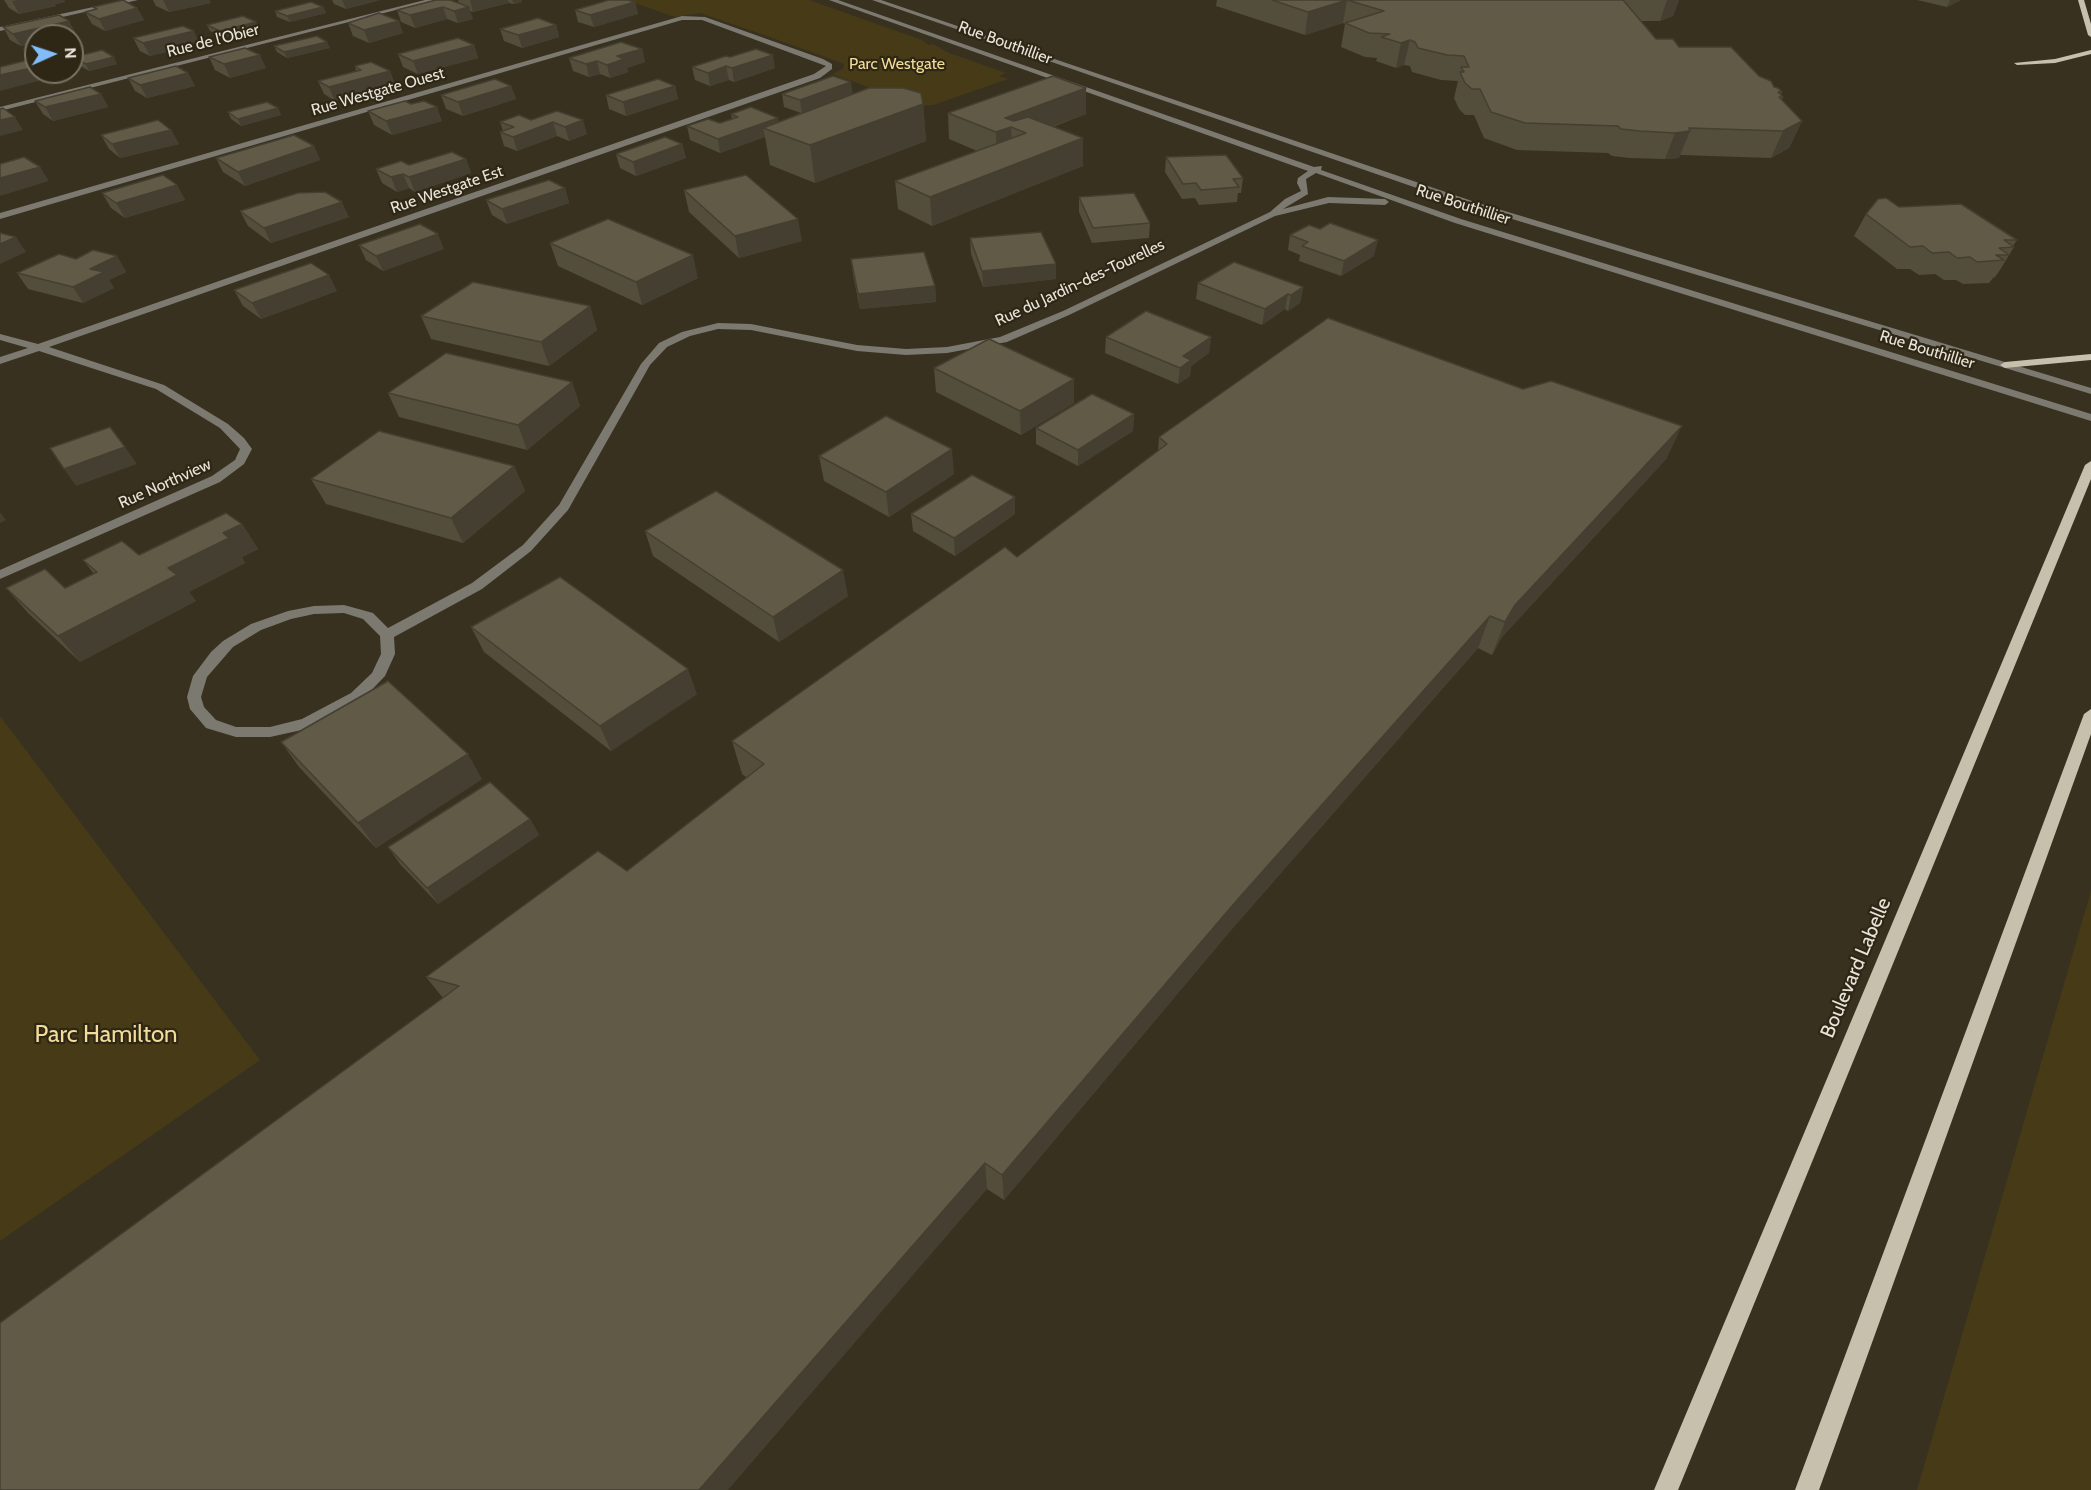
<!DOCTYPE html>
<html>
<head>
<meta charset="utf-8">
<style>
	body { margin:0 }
	#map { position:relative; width:2091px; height:1490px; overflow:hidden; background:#38311f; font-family:Cabin,sans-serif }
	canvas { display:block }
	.north { position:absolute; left:24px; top:24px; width:60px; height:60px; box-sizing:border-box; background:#2e2715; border:2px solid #787363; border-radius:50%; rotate:87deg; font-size:16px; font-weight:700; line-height:24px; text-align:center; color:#e8e4d9 }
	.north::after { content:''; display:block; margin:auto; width:21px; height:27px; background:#82bcfa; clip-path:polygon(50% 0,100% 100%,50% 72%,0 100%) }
</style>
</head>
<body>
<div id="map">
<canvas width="2091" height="1490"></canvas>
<div class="north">N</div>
</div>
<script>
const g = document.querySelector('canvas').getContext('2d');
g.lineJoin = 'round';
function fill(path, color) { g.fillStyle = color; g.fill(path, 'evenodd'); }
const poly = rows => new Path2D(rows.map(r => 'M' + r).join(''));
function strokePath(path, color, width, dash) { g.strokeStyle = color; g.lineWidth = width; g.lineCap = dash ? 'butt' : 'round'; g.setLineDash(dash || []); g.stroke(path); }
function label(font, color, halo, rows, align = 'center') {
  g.font = font + ' Cabin,sans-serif'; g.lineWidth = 4.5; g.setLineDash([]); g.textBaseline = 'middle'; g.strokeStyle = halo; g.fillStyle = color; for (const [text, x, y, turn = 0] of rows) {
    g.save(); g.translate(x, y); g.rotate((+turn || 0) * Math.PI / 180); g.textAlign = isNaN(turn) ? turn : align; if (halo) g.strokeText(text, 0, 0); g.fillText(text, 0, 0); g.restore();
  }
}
fill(poly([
	[626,0,809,0,922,40,929,45,933,44,949,53,1006,73,999,76,1008,79,933,105,920,106,833,74,843,69,844,64,773,38,700,13,675,17],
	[0,716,260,1060,0,1241],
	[2091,891,2091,1490,1917,1490]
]), '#473b17');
fill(poly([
	[126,0,138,0,0,31,0,27,126,0],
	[425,0,435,0,0,111,0,107,425,0],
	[829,0,838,0,1314,167,1322,166,1321,170,1461,219,2091,414,2091,421,1455,223,1316,173,1306,179,1308,194,1283,209,1328,197,1385,199,1389,202,1385,205,1329,203,1275,216,1069,315,1007,342,947,353,906,355,857,351,751,330,718,329,690,336,667,347,650,365,568,510,531,551,482,589,394,637,395,654,385,676,361,701,311,728,270,737,236,737,206,728,190,709,187,697,193,676,211,652,223,641,251,624,288,611,314,606,344,605,373,613,388,628,472,583,523,545,559,505,641,364,659,343,682,332,718,323,751,324,857,345,906,349,947,347,1000,337,1063,311,1270,212,1285,199,1301,191,1297,183,1298,178,1308,171,829,0],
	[344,613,363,619,380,636,381,654,372,673,351,693,302,719,270,727,236,727,216,720,204,707,201,697,207,677,233,647,261,630,291,619,314,614,344,613],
	[872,0,881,0,1475,202,2091,388,2091,394,1469,206,872,0],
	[682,16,705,17,823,59,832,64,832,69,820,78,49,347,164,385,228,424,244,438,252,449,244,464,220,482,0,579,0,570,212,476,235,460,240,449,220,428,156,389,39,351,0,364,0,357,28,348,0,340,0,334,38,344,814,74,826,66,702,20,682,20,0,219,0,213,682,16]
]), '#7c7970');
fill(poly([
	[2078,0,2084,0,2091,24,2091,37,2088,35,2078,0],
	[2091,50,2091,54,2055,63,2017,65,2014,63,2055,59,2091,50],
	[2091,354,2091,360,2005,368,2000,365,2005,362,2091,354],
	[2091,461,2091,479,1678,1490,1654,1490,2085,465,2091,461],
	[2091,709,2091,734,1819,1490,1795,1490,2084,714,2091,709]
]), '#c6c0ad');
fill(poly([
	[4,0,64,0,65,2,55,4,56,6,19,14,9,8],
	[153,0,209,0,211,3,169,12,156,6],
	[332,0,380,0,346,9,334,4],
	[458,0,521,0,522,2,514,4,509,3,473,12,470,11,473,19,458,23,447,19,415,28,401,22,397,10,459,3],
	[1217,0,1679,0,1673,16,1660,21,1640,21,1656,39,1759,76,1782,92,1781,95,1783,97,1782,100,1802,121,1789,148,1771,158,1680,155,1679,158,1665,159,1630,158,1612,156,1608,153,1517,150,1484,138,1474,115,1465,115,1459,109,1454,98,1458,81,1441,80,1412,72,1410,66,1404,65,1396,68,1376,61,1377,58,1365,57,1341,47,1345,24,1343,23,1305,35,1216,6],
	[1917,0,1961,0,1947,7],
	[635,2,638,14,594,27,578,22,575,10],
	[93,7,137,8,144,20,105,31,92,24,85,12,95,9],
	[323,7,326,13,290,22,277,17,275,11],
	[348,23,403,33,369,43,353,36],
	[207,25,259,29,223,37,210,31],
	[556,25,559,37,522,48,504,41,500,29],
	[3,27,76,33,36,36,36,43,21,46,10,40],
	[133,38,200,44,150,56,140,51],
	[474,45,478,58,418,74,403,67,398,54],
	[274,46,330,48,287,58,277,52],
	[642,49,645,62,627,68,628,72,610,78,600,74,589,77,573,71,569,58],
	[74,57,117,64,89,71,77,64],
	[209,57,266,68,230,78,215,70],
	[730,57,775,68,734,82,729,80,710,86,695,80,692,67],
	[355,66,390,71,395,85,335,101,324,94,318,81,356,71],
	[188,73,195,86,147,98,135,91,128,78],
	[511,86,516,99,463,116,446,109,441,95],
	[675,86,678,99,626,116,609,109,606,95],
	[1086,88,1086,114,1053,127,1083,138,1083,166,932,226,898,209,895,181,977,151,949,139,948,113],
	[101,94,108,107,53,121,43,114,35,101],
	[782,94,853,94,923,104,926,141,815,183,770,165,765,137,720,153,690,140,687,126,720,123,732,119,731,114,778,118,778,122,801,113,784,107],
	[411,104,442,121,392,135,374,125,368,111],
	[278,108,281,115,241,126,231,119,228,112],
	[557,111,587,134,569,141,557,136,517,151,504,146,500,132,503,131,500,122,531,120],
	[171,130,179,144,120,158,109,149,101,135],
	[682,144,686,158,636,176,620,168,616,154],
	[314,146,320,160,245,186,223,172,216,158],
	[1166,157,1243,178,1241,193,1238,193,1237,202,1199,205,1195,198,1182,199,1165,172],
	[466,159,471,173,415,192,409,188,397,192,382,183,376,169],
	[177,185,185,200,125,218,111,208,102,193],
	[565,188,569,203,507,224,492,215,486,200],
	[684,190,802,241,739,258,689,212],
	[1079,197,1150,223,1149,238,1092,243,1079,212],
	[1899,207,2017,240,2013,246,2014,247,2000,270,1995,277,1993,278,1989,283,1963,284,1956,280,1944,280,1935,274,1919,275,1910,269,1897,269,1854,236,1866,214],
	[240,211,349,217,271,243,248,226],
	[1290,235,1374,256,1341,276,1299,261,1300,255,1288,250],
	[970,238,1056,264,1056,279,983,287,971,254],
	[550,243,698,278,642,305,558,266],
	[359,245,444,249,383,271,366,260],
	[117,256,126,272,109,280,114,288,83,303,28,289,17,273,76,259],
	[851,259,935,286,936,302,860,309,853,275],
	[1198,283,1303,287,1300,303,1288,311,1285,309,1262,325,1196,299],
	[234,290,337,291,261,319,243,306],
	[590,306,597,330,549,366,431,339,421,316],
	[1106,337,1211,337,1209,353,1191,366,1190,376,1178,384,1105,353],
	[934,368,1074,403,1021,435,936,392],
	[572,382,580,406,527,450,399,417,388,393],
	[1134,414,1133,431,1078,466,1036,444,1036,428],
	[1159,437,1667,458,1502,637,1492,655,1478,648,1231,930,1004,1200,987,1189,443,998,426,977,627,871,747,778,742,774,732,741,1017,557,1158,451],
	[819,456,954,474,889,517,824,481],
	[514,466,525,491,463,543,326,504,311,479],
	[911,514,1015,514,955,556,913,531],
	[242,524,258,549,242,557,245,563,189,592,196,601,80,662,28,613,6,588,65,588,94,574,83,560,139,555],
	[645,531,848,596,779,642,653,556],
	[471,627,697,694,611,751,484,652],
	[281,742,482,779,376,848,299,767],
	[530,819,539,835,438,904,400,864,388,847]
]), '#534d3c');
fill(poly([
	[18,0,64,0,65,2,55,4,56,6,19,14,12,1],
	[163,0,209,0,211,3,169,12],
	[342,0,380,0,346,9],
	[470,0,508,0,509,3,473,12],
	[512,0,521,0,522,2,514,4],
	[1347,0,1343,23,1305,35,1308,12],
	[1667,0,1679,0,1673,16,1660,21],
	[1950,0,1961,0,1947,7],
	[635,2,638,14,594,27,590,15],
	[323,7,326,13,290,22,287,16],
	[443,7,447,19,415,28,410,15],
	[469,7,473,19,458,23,454,11],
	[137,8,144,20,105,31,99,19],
	[69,21,76,33,65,36,36,36,36,43,21,46,13,34],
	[399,21,403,33,369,43,364,30],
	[256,22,259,29,223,37,220,31],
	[556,25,559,37,522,48,518,35],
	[194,31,200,44,150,56,143,43],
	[1410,40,1404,65,1396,68,1401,43],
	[327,42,330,48,287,58,284,52],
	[474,45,478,58,418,74,413,61],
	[642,49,645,62,627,68,628,72,610,78,607,65,617,56],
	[260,55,266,68,230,78,224,64],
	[773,55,775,68,734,82,732,68],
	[114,57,117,64,89,71,86,64],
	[597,61,600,74,589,77,586,64],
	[726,66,729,80,710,86,708,73],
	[36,67,36,72,41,72,46,79,0,91,0,75],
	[390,71,395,85,335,101,329,87],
	[188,73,195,86,147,98,140,85],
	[851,82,853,95,802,114,800,100],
	[511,86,516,99,463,116,458,102],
	[675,86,678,99,626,116,623,102],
	[1086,88,1086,114,1026,136,1026,133,1011,127,1012,154,996,159,996,132,1005,118],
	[101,94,108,107,53,121,45,107],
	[923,104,926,141,815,183,810,145],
	[437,107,442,121,392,135,386,121],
	[278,108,281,115,241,126,238,119],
	[15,117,23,130,0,136,0,120],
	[778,118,780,132,763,128,765,137,720,153,718,139],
	[583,120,587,134,569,141,565,127],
	[1802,121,1789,148,1771,158,1783,131],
	[553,122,557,136,517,151,513,137],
	[171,130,179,144,120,158,112,144],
	[1690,131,1679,158,1665,159,1675,133],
	[1083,138,1083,166,932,226,930,197],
	[682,144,686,158,636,176,633,162],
	[314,146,320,160,245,186,238,172],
	[466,159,471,173,415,192,409,177],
	[40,167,49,181,0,196,0,178],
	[403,174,409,188,397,192,391,177],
	[177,185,185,200,125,218,116,203],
	[565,188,569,203,507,224,502,209],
	[342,202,349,217,271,243,264,228],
	[798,219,802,241,739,258,735,236],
	[438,234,444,249,383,271,376,256],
	[16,237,26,252,0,264,0,244],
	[1378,240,1374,256,1341,276,1344,261],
	[693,255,698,278,642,305,636,282],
	[117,256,126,272,109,280,114,288,83,303,73,287,90,269],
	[1056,264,1056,279,983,287,982,271],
	[329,275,337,291,261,319,252,303],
	[935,286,936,302,860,309,858,294],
	[1303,287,1300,303,1288,311,1291,295],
	[1288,294,1285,309,1262,325,1265,309],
	[590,306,597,330,549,366,541,342],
	[1211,337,1209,353,1191,366,1190,376,1178,384,1180,368,1183,356],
	[1074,379,1074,403,1021,435,1020,411],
	[572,382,580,406,527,450,518,425],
	[1134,414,1133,431,1078,466,1078,450],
	[1682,426,1667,458,1502,637,1492,655,1505,622,1515,605],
	[125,447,137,464,76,486,64,469],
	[952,449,954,474,889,517,886,492],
	[514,466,525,491,463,543,451,518],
	[1015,497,1015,514,955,556,954,538],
	[0,512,6,520,0,523],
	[242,524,258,549,242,557,245,563,189,592,196,601,80,662,58,636,223,533],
	[843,570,848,596,779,642,773,617],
	[1490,616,1478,648,1231,930,1004,1200,1002,1175,1238,899],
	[688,669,697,694,611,751,600,726],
	[468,754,482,779,376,848,358,823],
	[530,819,539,835,438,904,427,888],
	[985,1163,987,1189,728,1490,699,1490]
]), '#443f31');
const building = poly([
	[123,0,137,8,99,19,85,12,97,9,93,7,123,0],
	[436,0,450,0,469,7,454,11,443,7,410,15,397,10,436,0],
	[609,0,628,0,635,2,590,15,575,10,609,0],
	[1272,0,1347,0,1308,12,1272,0],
	[1347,0,1623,0,1656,39,1673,39,1679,47,1731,47,1759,76,1771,81,1774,87,1778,88,1782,92,1778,92,1783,97,1779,97,1802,121,1783,131,1689,128,1690,131,1675,133,1640,131,1621,129,1618,126,1525,123,1491,112,1480,89,1472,89,1465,83,1460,72,1464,72,1461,67,1469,67,1464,56,1447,55,1418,48,1415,42,1410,40,1401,43,1381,37,1390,34,1369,33,1345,23,1384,11,1347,0],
	[311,2,323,7,287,16,275,11,311,2],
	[379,13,399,21,364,30,348,23,379,13],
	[59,15,69,21,13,34,3,27,59,15],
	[243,16,256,22,220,31,207,25,243,16],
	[538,18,556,25,518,35,500,29,538,18],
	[183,26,194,31,143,43,133,38,183,26],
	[317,36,327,42,284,52,274,46,317,36],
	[458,38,474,45,413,61,398,54,458,38],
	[621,42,642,49,617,56,624,59,607,65,597,61,586,64,569,58,621,42],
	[245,48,260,55,224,64,209,57,245,48],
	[756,49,773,55,732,68,726,66,708,73,692,67,726,56,730,57,756,49],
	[102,50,114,57,86,64,74,57,102,50],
	[28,60,36,65,36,67,0,75,0,67,28,60],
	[371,62,390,71,329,87,318,81,361,70,355,66,371,62],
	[176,66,188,73,140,85,128,78,176,66],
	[833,76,851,82,800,100,782,94,833,76],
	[1053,76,1086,88,1005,118,1014,121,1028,117,1083,138,930,197,895,181,1026,133,1011,127,996,132,948,113,1053,76],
	[495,79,511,86,458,102,441,95,495,79],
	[658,79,675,86,623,102,606,95,658,79],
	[90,87,101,94,45,107,35,101,90,87],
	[869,88,903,88,921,93,923,104,810,145,763,128,869,88],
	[405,101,411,104,424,101,437,107,386,121,368,111,405,101],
	[267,102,278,108,238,119,228,112,267,102],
	[751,107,778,118,718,139,687,126,708,119,720,123,738,117,731,114,751,107],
	[3,108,15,117,0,120,0,109,3,108],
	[557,111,583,120,565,127,553,122,513,137,500,132,514,127,500,122,519,115,531,120,557,111],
	[158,120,171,130,112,144,101,135,158,120],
	[294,135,314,146,238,172,216,158,294,135],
	[665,137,682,144,633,162,616,154,665,137],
	[452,152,466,159,409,177,403,174,391,177,376,169,401,161,409,165,452,152],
	[1226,155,1243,178,1233,179,1239,187,1201,190,1196,183,1183,184,1166,157,1226,155],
	[24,157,40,167,0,178,0,164,24,157],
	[163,175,177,185,116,203,102,193,163,175],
	[746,175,798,219,735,236,684,190,746,175],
	[549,180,565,188,502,209,486,200,549,180],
	[325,192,342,202,264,228,240,211,298,193,325,192],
	[1134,193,1150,223,1093,228,1079,197,1134,193],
	[1886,198,1899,207,1961,204,2017,240,2004,240,2014,247,1999,248,2009,255,1996,255,2004,260,1977,262,1970,257,1957,258,1949,252,1932,253,1923,246,1910,247,1866,214,1878,199,1886,198],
	[608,219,693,255,636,282,550,243,608,219],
	[1330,223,1378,240,1344,261,1302,246,1308,242,1290,235,1309,225,1320,229,1330,223],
	[420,224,438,234,376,256,359,245,420,224],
	[1041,232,1056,264,982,271,970,238,1041,232],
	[0,233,16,237,0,244,0,233],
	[93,250,117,256,90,269,104,272,73,287,17,273,59,254,76,259,93,250],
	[924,252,935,286,858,294,851,259,924,252],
	[1234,262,1303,287,1291,295,1288,294,1265,309,1198,283,1234,262],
	[311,263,329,275,252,303,234,290,311,263],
	[473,282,590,306,541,342,421,316,473,282],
	[1146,311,1211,337,1183,356,1191,360,1180,368,1106,337,1146,311],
	[1328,318,1523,389,1551,381,1682,426,1515,605,1505,622,1490,616,1238,899,1002,1175,985,1163,699,1490,0,1490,0,1323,459,986,426,977,598,851,627,871,764,764,732,741,1005,547,1017,557,1167,444,1159,437,1328,318],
	[989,339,1074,379,1020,411,934,368,989,339],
	[446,353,572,382,518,425,388,393,446,353],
	[1092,394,1134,414,1078,450,1036,428,1092,394],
	[886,416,952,449,886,492,819,456,886,416],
	[110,427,125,447,64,469,50,448,110,427],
	[379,431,514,466,451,518,311,479,379,431],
	[972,475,1015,497,954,538,911,514,972,475],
	[716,491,843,570,773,617,645,531,716,491],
	[226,513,242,524,223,533,229,538,168,568,177,575,58,636,6,588,45,569,65,588,97,572,83,560,122,541,139,555,226,513],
	[560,577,688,669,600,726,471,627,560,577],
	[388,681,468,754,358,823,281,742,388,681],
	[490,782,530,819,427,888,388,847,490,782]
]);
fill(building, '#615a46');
strokePath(building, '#443f31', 1.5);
label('16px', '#e8e4d9', '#2e2715', [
	["Rue de l'Obier",213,41,-14],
	["Rue Bouthillier",1005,43,20],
	["Rue Westgate Ouest",378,92,-16],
	["Rue Westgate Est",447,190,-19],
	["Rue Bouthillier",1463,205,18],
	["Rue du Jardin-des-Tourelles",1080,283,-25],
	["Rue Bouthillier",1927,350,17],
	["Rue Northview",165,484,-24]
]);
label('16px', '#f3dc98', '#2e2715', [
	["Parc Westgate",897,64]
]);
label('20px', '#e8e4d9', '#2e2715', [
	["Boulevard Labelle",1856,968,-67]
]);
label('24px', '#f3dc98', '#2e2715', [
	["Parc Hamilton",106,1035]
]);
</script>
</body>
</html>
